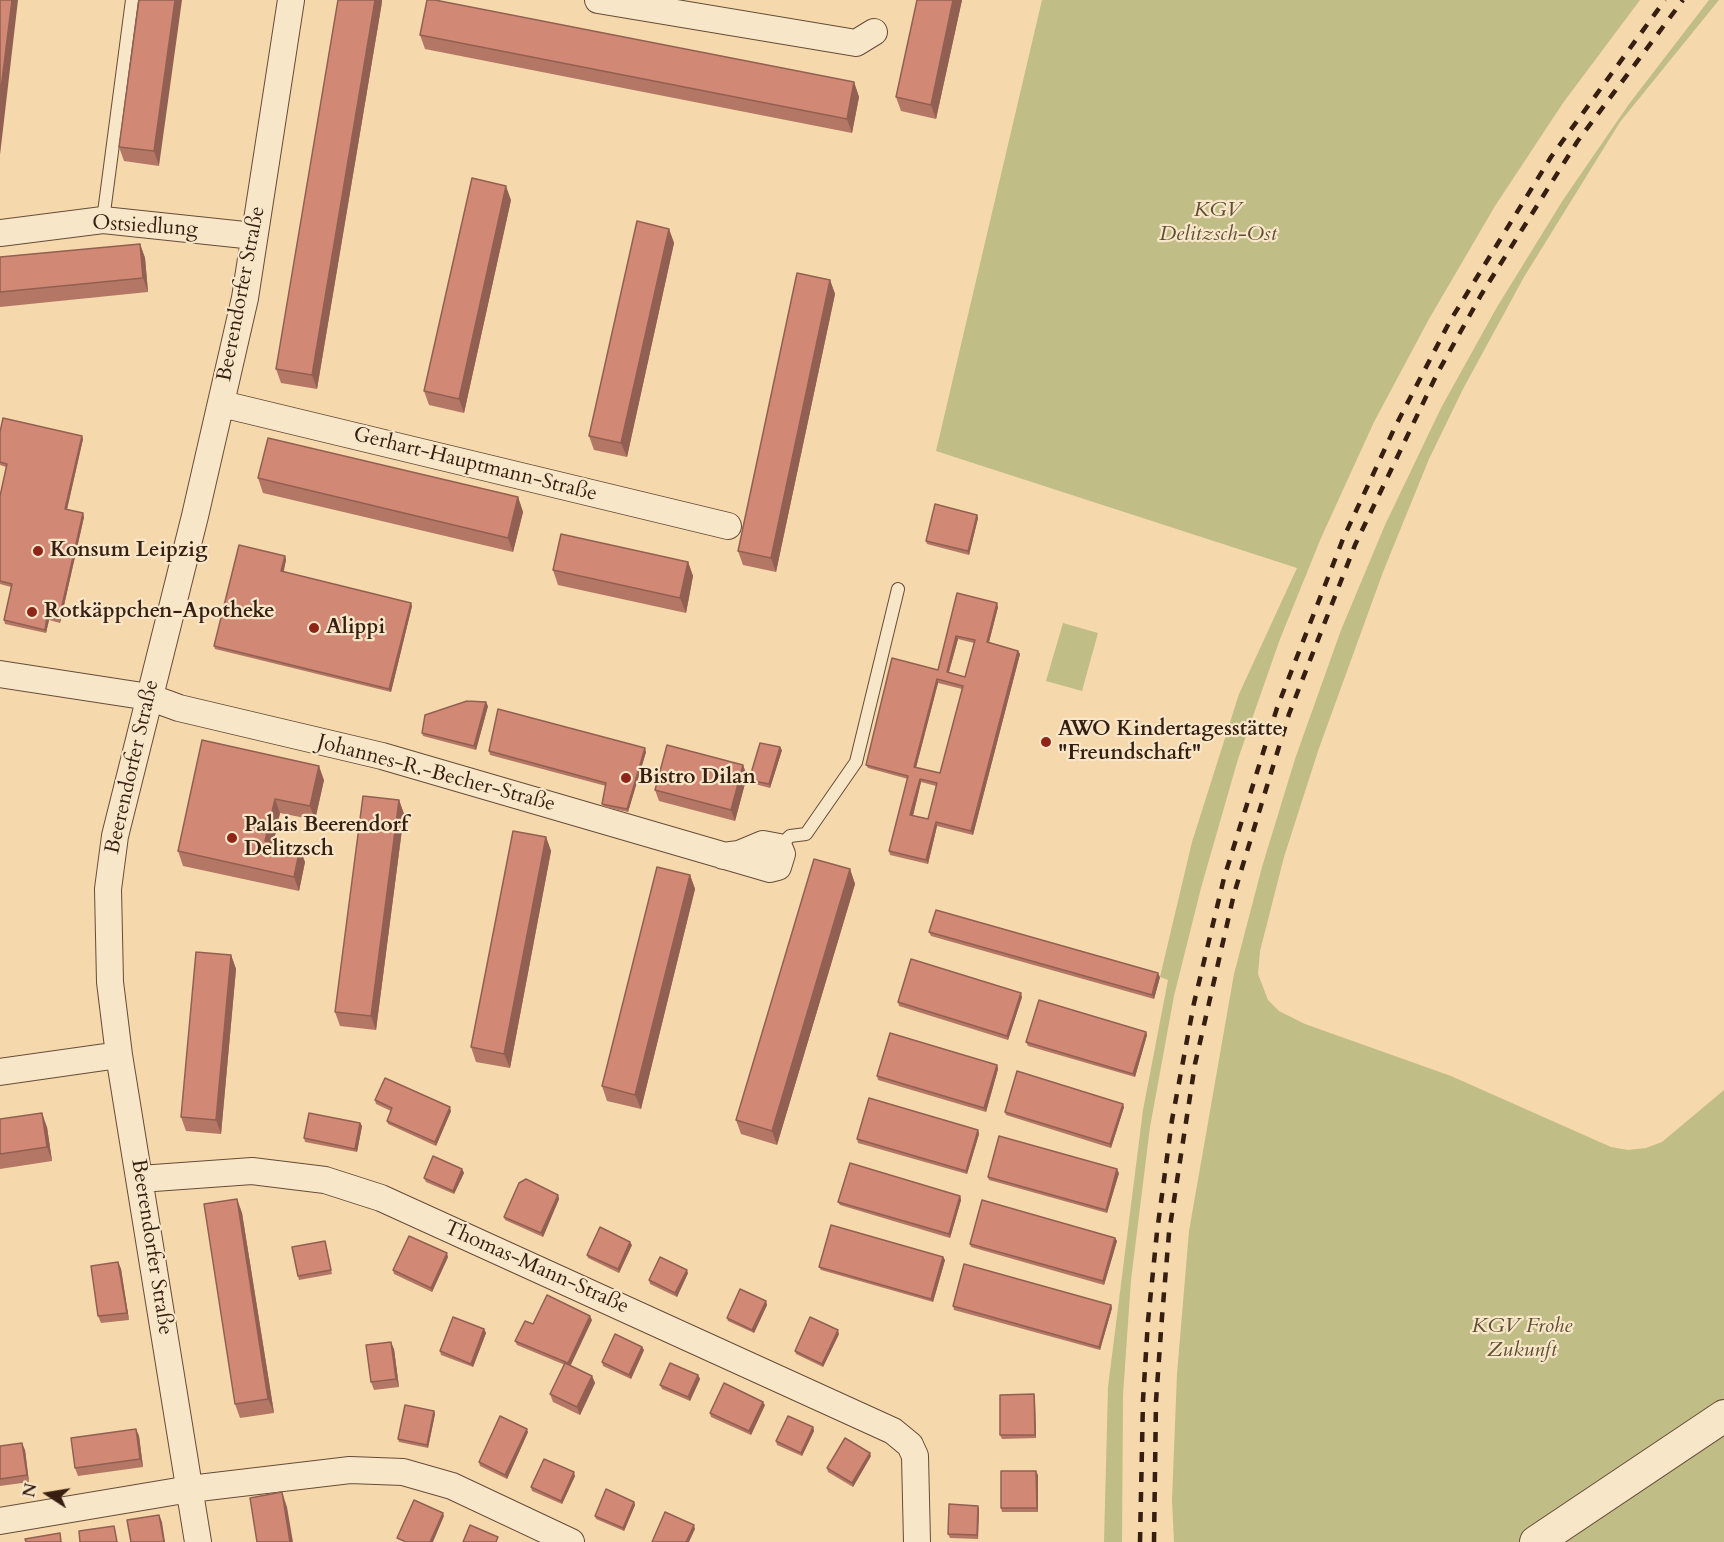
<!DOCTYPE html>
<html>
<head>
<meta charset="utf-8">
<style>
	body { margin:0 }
	#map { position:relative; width:1724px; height:1542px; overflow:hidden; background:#f5d8ac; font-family:Cardo,serif }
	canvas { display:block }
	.north { position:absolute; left:18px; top:1464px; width:60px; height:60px; -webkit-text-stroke:4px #f8e6c9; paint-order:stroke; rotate:282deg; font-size:16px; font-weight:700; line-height:24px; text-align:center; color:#361e11 }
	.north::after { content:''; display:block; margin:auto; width:21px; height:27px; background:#361e11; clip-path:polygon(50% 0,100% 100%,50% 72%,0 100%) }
</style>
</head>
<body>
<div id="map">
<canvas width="1724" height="1542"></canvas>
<div class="north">N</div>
</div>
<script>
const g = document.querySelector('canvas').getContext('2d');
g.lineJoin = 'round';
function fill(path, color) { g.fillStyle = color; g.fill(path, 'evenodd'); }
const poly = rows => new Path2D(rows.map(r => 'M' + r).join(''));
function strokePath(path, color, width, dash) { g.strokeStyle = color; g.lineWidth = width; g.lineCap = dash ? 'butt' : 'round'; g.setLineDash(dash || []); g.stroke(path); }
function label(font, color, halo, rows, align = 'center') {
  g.font = font + ' Cardo,serif'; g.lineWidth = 4.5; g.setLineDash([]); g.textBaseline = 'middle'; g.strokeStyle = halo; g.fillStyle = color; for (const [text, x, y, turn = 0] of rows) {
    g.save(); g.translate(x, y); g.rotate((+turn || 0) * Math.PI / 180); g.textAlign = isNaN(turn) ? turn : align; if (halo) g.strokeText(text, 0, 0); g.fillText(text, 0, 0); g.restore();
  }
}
fill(poly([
	[1042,0,1640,0,1563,103,1495,206,1429,319,1374,422,1321,538,1280,639,1238,759,1201,888,1174,996,1150,1127,1131,1280,1123,1395,1122,1542,1104,1542,1108,1387,1143,1110,1168,980,1160,977,1192,842,1239,694,1297,568,936,451],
	[1709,0,1719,0,1620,122,1524,277,1463,389,1429,459,1383,572,1318,751,1284,857,1260,951,1258,974,1268,1000,1279,1011,1305,1024,1451,1076,1611,1147,1628,1150,1646,1148,1662,1142,1724,1090,1724,1542,1174,1542,1172,1500,1177,1374,1189,1231,1234,974,1262,867,1295,759,1341,630,1385,525,1441,408,1497,307,1563,200,1629,104],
	[1063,623,1098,633,1082,691,1046,681]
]), '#c1bd86');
const service = poly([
	[103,220,132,0],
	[779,847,790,836,806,834,856,762,898,589]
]);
const minor = poly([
	[598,0,856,43,874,32],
	[0,233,103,220,254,236],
	[222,404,728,526],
	[0,674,149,697,179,708,382,756,770,869,778,867,782,854,779,847,763,844,739,854,723,856],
	[0,1072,119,1055],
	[140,1179,252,1171,325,1180,381,1198,893,1431,910,1445,915,1456,917,1542],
	[0,1521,190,1489,350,1470,403,1472,452,1486,571,1542],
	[198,1542,119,1055,110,982,108,889,115,836,195,516,245,298,291,0]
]);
const tertiary = poly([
	[1536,1542,1724,1416]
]);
strokePath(service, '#664c38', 14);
strokePath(minor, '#664c38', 28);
strokePath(tertiary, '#664c38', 34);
strokePath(service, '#f8e6c9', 12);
strokePath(minor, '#f8e6c9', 26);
strokePath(tertiary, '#f8e6c9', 32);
strokePath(poly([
	[1140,1542,1143,1400,1148,1321,1157,1232,1172,1120,1194,1003,1224,878,1277,708,1343,539,1395,427,1450,321,1551,157,1665,0],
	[1154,1542,1156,1401,1162,1317,1169,1233,1182,1148,1195,1064,1234,894,1289,714,1355,545,1437,374,1481,295,1577,142,1683,0]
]), '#361e11', 4.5, [10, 10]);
fill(poly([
	[139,0,159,166,124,161,119,147],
	[917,0,962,0,936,119,901,111,896,97],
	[382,2,317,389,281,383,276,369],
	[420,35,854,82,859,97,852,133,425,49],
	[511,200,464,413,429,405,424,391],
	[669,229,674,243,627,457,594,450,589,436],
	[140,244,145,258,148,292,0,307,0,257],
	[830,280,835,294,776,572,743,565,738,551],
	[0,432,83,439,67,510,84,517,60,623,49,620,46,633,5,624,4,620,11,587,0,584,0,496,6,467,0,465],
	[258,478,518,497,523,512,513,552,263,493],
	[977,515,978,518,969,555,927,544,926,541],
	[285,556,286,560,283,572,412,606,391,692,215,649,214,646],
	[688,562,693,576,686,613,558,585,553,570],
	[957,593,998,607,989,642,1018,651,1020,654,973,835,937,826,928,864,890,855,889,851,908,779,868,768,866,765,938,670],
	[958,639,974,643,965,677,949,672],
	[938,683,962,689,940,773,916,768],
	[921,782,936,786,928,819,913,816],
	[488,706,476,750,423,736,422,733],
	[202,740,324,780,315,820,280,813,273,843,305,862,299,891,183,866,178,851],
	[782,750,770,788,751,783,749,780],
	[489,751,646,752,628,812,604,807,602,804,606,786,490,755],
	[743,765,747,776,735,821,659,801,655,790],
	[399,800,404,814,376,1030,340,1026,335,1012],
	[546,837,551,851,510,1068,476,1062,471,1047],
	[850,869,855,884,777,1145,741,1134,736,1120],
	[690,875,695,889,641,1109,607,1101,602,1086],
	[929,932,1160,977,1154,999,931,936],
	[231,955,236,969,221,1134,186,1131,181,1117],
	[1022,997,1008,1040,899,1006,898,1002],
	[1146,1032,1147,1035,1135,1077,1028,1046,1026,1042],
	[997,1065,998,1069,986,1112,878,1080,877,1076],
	[375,1100,451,1111,436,1146,388,1124,387,1121,391,1111,376,1104],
	[1124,1107,1111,1148,1006,1115,1005,1112],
	[0,1119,47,1127,52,1161,0,1169],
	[360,1123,362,1126,357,1152,305,1142,304,1138],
	[978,1130,979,1134,967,1174,858,1143,857,1139],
	[462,1169,464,1173,454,1194,426,1182,424,1178],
	[1119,1173,1107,1213,989,1180,988,1177],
	[558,1195,559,1199,543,1237,505,1220,504,1217],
	[960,1196,961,1200,950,1238,840,1205,838,1202],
	[237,1199,242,1213,274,1413,240,1418,235,1404],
	[1115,1238,1117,1241,1104,1285,971,1247,970,1244],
	[325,1241,332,1274,299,1280,298,1276],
	[632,1245,619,1273,588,1258,587,1255],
	[448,1257,432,1292,394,1274,393,1270],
	[943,1257,945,1260,933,1302,821,1270,819,1267],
	[118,1262,121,1269,129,1320,101,1323,98,1316],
	[688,1273,677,1297,650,1284,649,1280],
	[766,1301,767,1305,754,1333,728,1321,727,1318],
	[1111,1305,1112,1308,1100,1350,954,1310,953,1306],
	[592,1320,570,1365,592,1376,595,1383,580,1415,553,1402,550,1394,565,1365,517,1345,515,1341],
	[484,1329,486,1333,473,1367,441,1355,440,1351],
	[839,1334,823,1367,796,1354,795,1351],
	[642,1347,644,1350,631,1379,603,1366,602,1362],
	[394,1349,399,1387,374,1390,371,1382],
	[698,1375,700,1379,690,1401,662,1389,660,1385],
	[1035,1398,1036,1438,1002,1439,1000,1435],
	[765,1405,751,1435,711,1417,710,1413],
	[434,1411,435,1414,428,1448,399,1442,398,1439],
	[813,1427,814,1431,802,1456,777,1445,776,1441],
	[136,1429,139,1436,143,1467,78,1476,75,1468],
	[528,1432,507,1479,480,1466,479,1462],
	[0,1446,25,1450,29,1482,0,1486],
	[871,1456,853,1487,828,1472,827,1468],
	[1038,1475,1038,1512,1002,1512,1001,1508],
	[575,1476,562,1504,532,1491,531,1487],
	[634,1502,635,1505,624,1531,596,1519,595,1516],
	[979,1509,978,1539,950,1538,948,1534]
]), '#b47665');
fill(poly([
	[12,0,18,0,0,155,0,97],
	[175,0,182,0,159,166,154,151],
	[375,0,382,0,382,2,317,389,312,375],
	[953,0,962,0,936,119,931,105],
	[854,82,859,97,852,133,847,119],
	[506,186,511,200,464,413,459,399],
	[669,229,674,243,627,457,621,443],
	[140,244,145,258,148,292,143,278],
	[830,280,835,294,776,572,771,558],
	[82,436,83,439,66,513,65,509],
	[518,497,523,512,513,552,508,538],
	[83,513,84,517,60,623,59,619],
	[977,515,978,518,969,555,968,551],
	[285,556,286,560,283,575,281,571],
	[688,562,693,576,686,613,680,598],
	[411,603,412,606,391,692,389,689],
	[997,603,998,607,988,646,987,642],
	[47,617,49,620,46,633,45,630],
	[956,636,958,639,948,675,947,672],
	[1018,651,1020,654,973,835,971,831],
	[937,679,938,683,915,771,914,767],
	[486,702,488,706,476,750,474,746],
	[780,747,782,750,770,788,769,784],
	[645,748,646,752,628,812,627,809],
	[743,765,747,776,735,821,731,810],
	[319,766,324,780,315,820,310,806],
	[920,779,921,782,912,819,910,815],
	[275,799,280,813,271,855,265,841],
	[399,800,404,814,376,1030,371,1016],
	[936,822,937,826,928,864,926,860],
	[546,837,551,851,510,1068,504,1054],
	[300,848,305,862,299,891,294,877],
	[850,869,855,884,777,1145,772,1131],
	[690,875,695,889,641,1109,635,1095],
	[231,955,236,969,221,1134,216,1120],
	[1158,973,1160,977,1154,999,1152,995],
	[1021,993,1022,997,1008,1040,1007,1036],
	[1146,1032,1147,1035,1135,1077,1133,1074],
	[997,1065,998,1069,986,1112,984,1108],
	[1123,1104,1124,1107,1111,1148,1110,1144],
	[450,1107,451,1111,436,1146,435,1142],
	[42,1113,47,1127,52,1161,47,1147],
	[360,1123,362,1126,357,1152,355,1149],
	[978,1130,979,1134,967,1174,966,1171],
	[462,1169,464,1173,454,1194,453,1191],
	[1117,1169,1119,1173,1107,1213,1106,1210],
	[558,1195,559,1199,543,1237,541,1233],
	[960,1196,961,1200,950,1238,949,1234],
	[237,1199,242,1213,274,1413,268,1399],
	[1115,1238,1117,1241,1104,1285,1103,1281],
	[630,1242,632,1245,619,1273,618,1269],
	[447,1253,448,1257,432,1292,431,1288],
	[943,1257,945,1260,933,1302,931,1299],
	[118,1262,121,1269,129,1320,127,1313],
	[687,1270,688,1273,677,1297,675,1293],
	[766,1301,767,1305,754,1333,752,1330],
	[1111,1305,1112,1308,1100,1350,1099,1347],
	[590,1316,592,1320,570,1367,568,1363],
	[484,1329,486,1333,473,1367,471,1364],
	[838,1330,839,1334,823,1367,822,1364],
	[391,1342,394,1349,399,1387,396,1379],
	[642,1347,644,1350,631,1379,629,1375],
	[698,1375,700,1379,690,1401,688,1397],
	[592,1376,595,1383,580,1415,577,1407],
	[1034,1394,1035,1398,1036,1438,1035,1435],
	[763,1402,765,1405,751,1435,749,1431],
	[434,1411,435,1414,428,1448,427,1445],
	[813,1427,814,1431,802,1456,801,1453],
	[136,1429,139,1436,143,1467,140,1459],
	[527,1429,528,1432,507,1479,505,1475],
	[22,1443,25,1450,29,1482,27,1475],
	[870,1453,871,1456,853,1487,852,1483],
	[1036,1471,1038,1475,1038,1512,1037,1508],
	[574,1472,575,1476,562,1504,561,1501],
	[282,1492,287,1507,293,1542,290,1542],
	[634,1502,635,1505,624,1531,623,1528],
	[978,1506,979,1509,978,1539,977,1535],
	[443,1513,444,1516,433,1542,430,1542],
	[159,1515,162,1522,165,1542,164,1542],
	[694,1525,695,1529,689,1542,686,1542]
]), '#926052');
const building = poly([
	[0,0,12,0,0,97,0,0],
	[139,0,175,0,154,151,119,147,139,0],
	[338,0,375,0,312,375,276,369,338,0],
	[427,0,435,0,854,82,847,119,420,35,427,0],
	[917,0,953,0,931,105,896,97,917,0],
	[472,178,506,186,459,399,424,391,472,178],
	[637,221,669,229,621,443,589,436,637,221],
	[140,244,143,278,0,292,0,257,140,244],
	[797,273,830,280,771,558,738,551,797,273],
	[3,418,82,436,65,509,83,513,59,619,47,617,45,630,4,620,12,584,0,581,0,496,7,464,0,462,0,432,3,418],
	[268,438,518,497,508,538,258,478,268,438],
	[935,504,977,515,968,551,926,541,935,504],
	[561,534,688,562,680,598,553,570,561,534],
	[239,545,285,556,281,571,411,603,389,689,214,646,239,545],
	[957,593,997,603,987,642,1018,651,971,831,936,822,926,860,889,851,908,776,866,765,892,658,938,670,957,593],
	[956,636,975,640,965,677,947,672,956,636],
	[937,679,963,686,940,773,914,767,937,679],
	[920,779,937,783,928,819,910,815,920,779],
	[467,701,486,702,474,746,422,733,425,715,467,701],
	[498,709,645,748,627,809,602,804,606,783,489,751,498,709],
	[202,740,319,766,310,806,275,799,265,841,300,848,294,877,178,851,202,740],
	[760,743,780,747,769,784,749,780,760,743],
	[667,745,743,765,731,810,655,790,667,745],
	[363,796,399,800,371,1016,335,1012,363,796],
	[513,831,546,837,504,1054,471,1047,513,831],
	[814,859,850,869,772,1131,736,1120,814,859],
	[657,867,690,875,635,1095,602,1086,657,867],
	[936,910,1158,973,1152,995,929,932,936,910],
	[196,952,231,955,216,1120,181,1117,196,952],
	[911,959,1021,993,1007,1036,898,1002,911,959],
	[1039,1000,1146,1032,1133,1074,1026,1042,1039,1000],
	[890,1033,997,1065,984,1108,877,1076,890,1033],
	[1017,1071,1123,1104,1110,1144,1005,1112,1017,1071],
	[385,1078,450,1107,435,1142,387,1121,392,1108,375,1100,385,1078],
	[869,1098,978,1130,966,1171,857,1139,869,1098],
	[42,1113,47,1147,0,1154,0,1119,42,1113],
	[309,1113,360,1123,355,1149,304,1138,309,1113],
	[999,1136,1117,1169,1106,1210,988,1177,999,1136],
	[433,1156,462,1169,453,1191,424,1178,433,1156],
	[850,1163,960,1196,949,1234,838,1202,850,1163],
	[526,1179,558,1195,541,1233,504,1217,519,1183,526,1179],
	[237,1199,268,1399,235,1404,204,1204,237,1199],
	[982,1200,1115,1238,1103,1281,970,1244,982,1200],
	[831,1225,943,1257,931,1299,819,1267,831,1225],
	[600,1227,630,1242,618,1269,587,1255,600,1227],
	[409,1236,447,1253,431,1288,393,1270,409,1236],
	[325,1241,331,1270,298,1276,292,1247,325,1241],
	[660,1257,687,1270,675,1293,649,1280,660,1257],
	[118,1262,127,1313,98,1316,91,1266,118,1262],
	[964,1264,1111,1305,1099,1347,953,1306,964,1264],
	[740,1289,766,1301,752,1330,727,1318,740,1289],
	[547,1295,590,1316,568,1363,515,1341,525,1321,533,1324,547,1295],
	[453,1317,484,1329,471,1364,440,1351,453,1317],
	[810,1317,838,1330,822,1364,795,1351,810,1317],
	[615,1334,642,1347,629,1375,602,1362,615,1334],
	[391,1342,396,1379,371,1382,366,1345,391,1342],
	[565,1363,592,1376,577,1407,550,1394,565,1363],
	[670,1363,698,1375,688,1397,660,1385,670,1363],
	[724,1383,763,1402,749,1431,710,1413,724,1383],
	[1034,1394,1035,1435,1000,1435,1000,1395,1034,1394],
	[405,1405,434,1411,427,1445,398,1439,405,1405],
	[500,1416,527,1429,505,1475,479,1462,500,1416],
	[788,1416,813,1427,801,1453,776,1441,788,1416],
	[136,1429,140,1459,75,1468,71,1438,136,1429],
	[845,1438,870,1453,852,1483,827,1468,845,1438],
	[22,1443,27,1475,0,1479,0,1446,22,1443],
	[544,1459,574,1472,561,1501,531,1487,544,1459],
	[1001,1471,1036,1471,1037,1508,1001,1508,1001,1471],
	[606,1489,634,1502,623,1528,595,1516,606,1489],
	[282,1492,290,1542,257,1542,250,1498,282,1492],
	[414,1500,443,1513,430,1542,406,1542,397,1538,414,1500],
	[949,1504,978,1506,977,1535,948,1534,949,1504],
	[665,1512,694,1525,686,1542,652,1542,665,1512],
	[159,1515,164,1542,131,1542,127,1520,159,1515],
	[470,1525,498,1537,496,1542,463,1542,470,1525],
	[114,1526,117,1542,80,1542,79,1531,114,1526],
	[60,1533,61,1542,26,1542,25,1539,60,1533]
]);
fill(building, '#d18975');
strokePath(building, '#926052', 1.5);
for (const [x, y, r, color] of [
	[38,551,6,"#8f2418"],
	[32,612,6,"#8f2418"],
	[314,628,6,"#8f2418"],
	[1046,742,6,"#8f2418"],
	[626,778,6,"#8f2418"],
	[232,838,6,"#8f2418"]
]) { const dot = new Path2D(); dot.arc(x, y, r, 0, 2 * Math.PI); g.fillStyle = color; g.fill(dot); strokePath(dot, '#f8e6c9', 2); }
label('italic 21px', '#604e34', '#f8e6c9', [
	["KGV",1218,211],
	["Delitzsch-Ost",1218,235],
	["KGV Frohe",1522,1327],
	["Zukunft",1522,1351]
]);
label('21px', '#361e11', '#f8e6c9', [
	["Ostsiedlung",145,227,4],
	["Beerendorfer Straße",242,294,-79],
	["Gerhart-Hauptmann-Straße",475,465,14],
	["Beerendorfer Straße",133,767,-77],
	["Johannes-R.-Becher-Straße",436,774,15],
	["Beerendorfer Straße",151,1247,81],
	["Thomas-Mann-Straße",536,1268,24]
]);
label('bold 21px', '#361e11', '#f8e6c9', [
	["Konsum Leipzig",50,551],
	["Rotkäppchen-Apotheke",44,612],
	["Alippi",326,628],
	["AWO Kindertagesstätte",1058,730],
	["\"Freundschaft\"",1058,754],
	["Bistro Dilan",638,778],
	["Palais Beerendorf",244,826],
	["Delitzsch",244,850]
], 'left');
</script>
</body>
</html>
